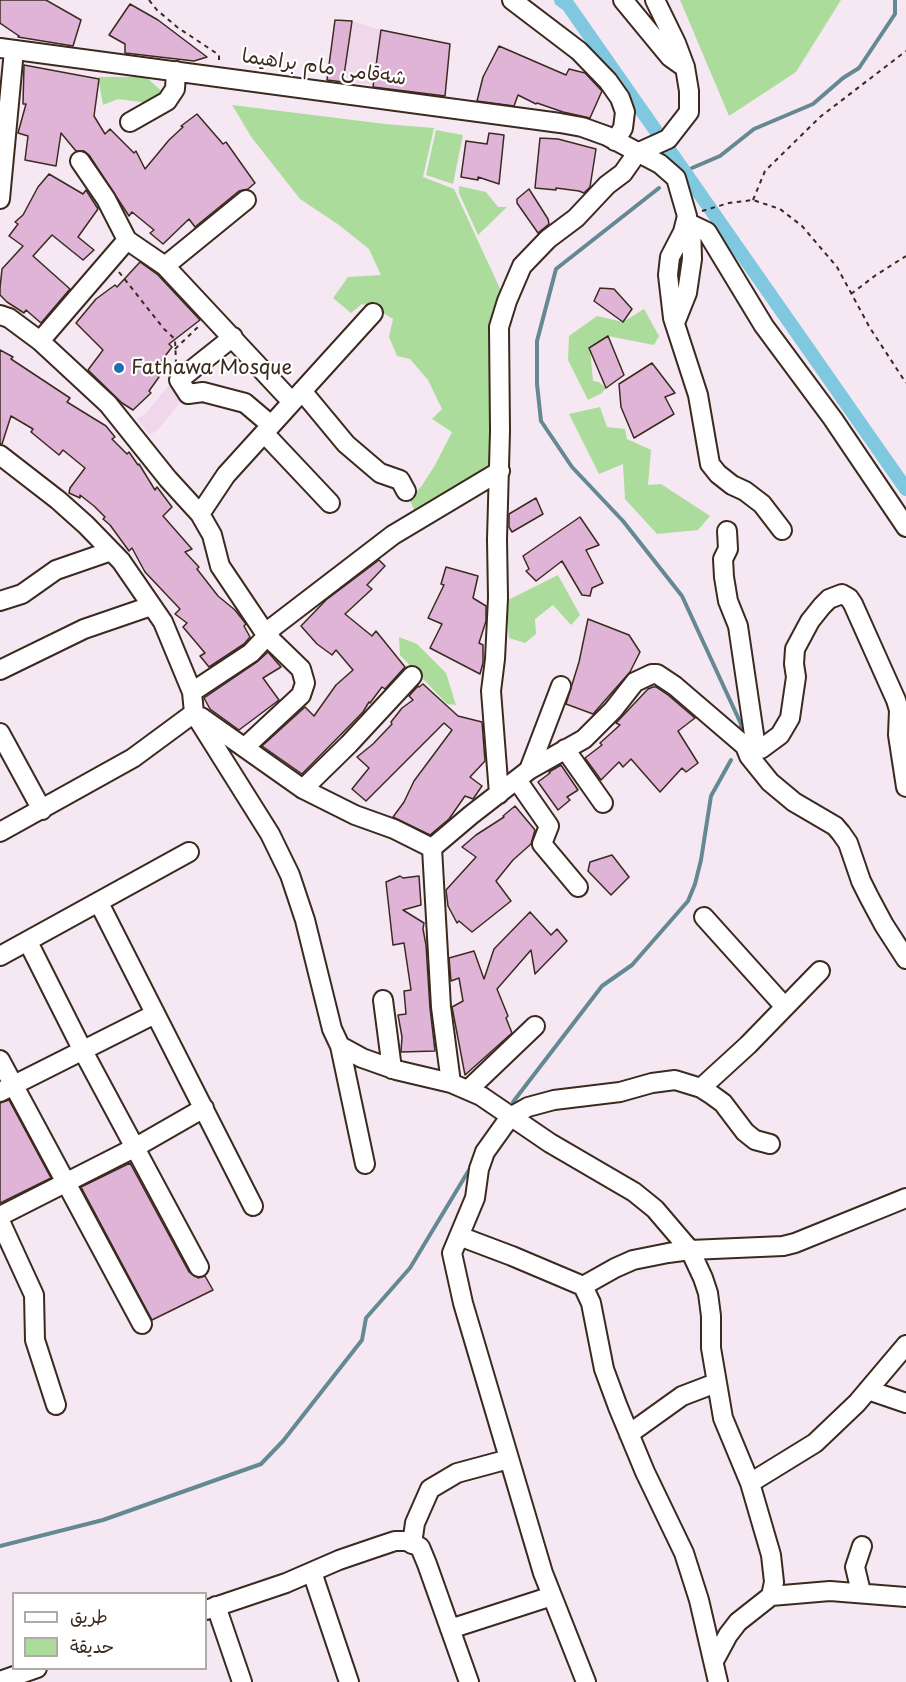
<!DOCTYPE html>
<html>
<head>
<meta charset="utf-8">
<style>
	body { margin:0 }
	#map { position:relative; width:906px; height:1682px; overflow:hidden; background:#f6e8f3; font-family:"Playpen Sans","Playpen Sans Arabic",sans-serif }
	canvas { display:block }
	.legend { position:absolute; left:12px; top:1592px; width:195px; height:78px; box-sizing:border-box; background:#fff; border:2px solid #b1aaa5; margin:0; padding:8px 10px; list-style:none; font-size:18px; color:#3b2a1e }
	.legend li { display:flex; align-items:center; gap:12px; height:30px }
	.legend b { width:30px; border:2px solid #b1aaa5 }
</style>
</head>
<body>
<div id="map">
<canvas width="906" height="1682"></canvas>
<ul class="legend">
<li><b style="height:8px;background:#fff"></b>طريق</li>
<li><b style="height:16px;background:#abdc9c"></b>حديقة</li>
</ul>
</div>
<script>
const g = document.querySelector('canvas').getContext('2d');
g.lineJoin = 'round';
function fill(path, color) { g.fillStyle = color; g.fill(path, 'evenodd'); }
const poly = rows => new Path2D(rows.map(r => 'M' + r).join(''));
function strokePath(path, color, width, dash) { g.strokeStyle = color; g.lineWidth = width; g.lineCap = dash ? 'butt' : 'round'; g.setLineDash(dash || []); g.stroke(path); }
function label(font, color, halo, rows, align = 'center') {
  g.font = font + ' "Playpen Sans","Playpen Sans Arabic",sans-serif'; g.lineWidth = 4.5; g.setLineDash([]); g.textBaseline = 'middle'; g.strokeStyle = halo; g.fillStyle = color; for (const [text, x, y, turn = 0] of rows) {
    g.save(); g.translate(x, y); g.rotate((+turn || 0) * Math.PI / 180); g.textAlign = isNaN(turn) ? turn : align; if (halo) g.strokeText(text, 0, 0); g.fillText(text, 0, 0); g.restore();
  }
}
fill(poly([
	[352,21,381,30,373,85,343,82],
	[169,385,184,398,158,430,150,435,137,419,146,413]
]), '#efd8eb');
fill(poly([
	[680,0,841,0,796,72,729,116],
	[98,77,146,77,165,94,148,103,118,99,103,105],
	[232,105,385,124,434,128,423,177,454,189,502,293,500,467,416,515,409,498,421,487,435,465,452,432,432,419,442,409,428,380,410,359,397,356,389,337,393,319,371,306,362,304,351,313,333,298,348,277,381,275,369,249,339,225,300,199,252,138],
	[436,130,463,135,453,184,426,175],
	[459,186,486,192,498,207,507,207,478,235,459,193],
	[644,309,659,336,654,345,608,336,590,348,593,381,599,382,606,388,602,393,588,400,568,360,569,336,597,316,623,322],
	[600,407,607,427,625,429,627,439,651,450,648,485,661,484,710,516,698,530,657,534,625,499,623,464,599,474,569,414],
	[558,575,580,615,571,625,553,605,535,619,536,634,525,643,509,638,506,601],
	[399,637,417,644,446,673,456,705,447,704,400,655]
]), '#abdc9c');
strokePath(poly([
	[692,168,720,156,754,129,813,104,843,78,859,68,895,14,895,0],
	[659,188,556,269,537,341,537,384,541,421,572,467,623,521,682,596,741,724,742,734],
	[513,1102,602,986,632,965,688,901,695,884,701,860,711,796,731,760],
	[0,1546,103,1520,261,1464,283,1441,362,1340,366,1318,410,1268,472,1165]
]), '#648992', 4);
strokePath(poly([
	[561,0,568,5,906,489]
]), '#7fc8e0', 14);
const building = poly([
	[0,0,46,0,81,20,73,46,18,37,19,36,0,23,0,0],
	[130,4,158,20,207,57,194,61,125,53,125,44,109,35,130,4],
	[335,20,352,21,343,82,327,80,335,20],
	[381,30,450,44,445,96,373,87,381,30],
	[499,46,566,75,569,69,585,73,602,91,590,118,563,112,537,103,536,104,518,95,514,106,477,101,483,77,499,46],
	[24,65,99,79,94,116,105,134,110,129,134,153,136,151,145,169,169,140,183,127,181,126,197,114,223,144,226,142,255,183,248,189,239,191,195,227,189,219,163,244,150,233,154,230,132,212,129,216,89,155,84,151,76,151,61,133,56,166,25,160,28,136,18,133,26,104,23,104,24,65],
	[489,133,504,135,499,184,478,177,478,180,461,177,466,141,487,144,489,133],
	[540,138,558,139,596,149,590,187,584,193,579,191,556,188,556,190,535,188,540,138],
	[49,174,83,194,86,190,98,209,78,237,94,250,83,260,52,235,33,256,70,289,41,323,26,310,24,313,7,302,0,295,0,288,2,269,23,246,9,236,18,224,15,222,23,215,38,187,49,174],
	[529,189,548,219,549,224,538,233,517,203,517,199,529,189],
	[140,262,158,275,200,320,169,344,172,347,153,372,159,377,149,391,151,393,133,410,122,403,88,370,103,350,76,323,96,299,115,285,117,287,140,262],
	[600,288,614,289,632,309,623,322,594,301,600,288],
	[608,336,624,375,606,388,589,348,608,336],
	[0,350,13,357,11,359,70,398,67,402,106,426,115,437,112,439,127,454,129,452,138,465,139,464,155,490,157,487,172,507,163,516,192,549,185,552,199,567,197,569,218,596,235,610,246,624,244,626,250,637,244,644,209,667,200,656,205,653,183,627,187,623,175,614,180,609,145,572,132,548,129,551,110,525,103,519,105,517,94,506,80,495,80,498,69,493,70,488,85,468,63,450,59,455,31,432,33,429,11,416,2,444,0,444,0,350],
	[652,363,675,393,665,397,674,414,634,438,621,407,619,384,652,363],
	[536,498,543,514,512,532,509,527,509,514,536,498],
	[580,517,599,545,586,550,603,583,592,588,590,596,582,595,562,561,536,581,526,571,529,569,523,556,580,517],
	[379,560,385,566,367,585,372,589,345,614,372,636,376,631,405,667,385,689,382,687,370,703,369,702,363,712,302,774,262,746,305,707,314,716,336,685,353,670,336,650,332,655,317,644,301,626,326,600,379,560],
	[446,567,478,576,473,598,486,606,486,621,479,643,483,645,483,663,480,674,430,648,442,624,428,618,444,585,441,584,446,567],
	[588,619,629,635,640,652,630,672,593,714,566,704,579,662,588,619],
	[268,652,281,667,263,678,279,700,239,730,210,709,204,698,257,662,268,652],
	[423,684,458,716,482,722,485,761,470,777,482,786,473,799,465,796,449,819,430,835,393,817,404,802,414,781,452,730,444,723,366,801,352,789,369,768,357,757,373,744,392,724,391,722,402,708,413,700,409,696,418,686,419,687,423,684],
	[653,687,656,687,668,695,695,718,678,731,698,763,686,772,682,768,660,792,631,759,623,767,619,762,601,780,585,758,602,745,600,743,620,725,616,723,648,689,653,687],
	[561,765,578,790,567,797,570,800,558,810,538,782,550,773,549,772,561,765],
	[515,806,535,830,531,844,513,860,496,881,511,901,472,932,459,921,457,923,448,906,446,890,476,857,462,847,476,835,504,817,503,816,515,806],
	[612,855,629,877,611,895,588,871,590,862,612,855],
	[400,876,403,878,419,876,421,905,403,910,424,923,423,929,426,945,430,1008,435,1051,401,1052,402,1037,398,1015,406,1014,404,991,411,990,404,943,393,945,386,882,400,876],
	[530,912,551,935,557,929,567,941,535,974,531,950,497,989,508,1016,506,1018,512,1033,465,1075,452,1007,463,1001,459,978,451,981,449,958,474,951,484,979,494,949,530,912],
	[9,1100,51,1178,0,1203,0,1103,9,1100],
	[130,1163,189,1272,198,1278,205,1276,213,1290,152,1320,81,1187,130,1163]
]);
fill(building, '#e0b4d7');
strokePath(building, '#3b2a1e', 1.5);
const minor = poly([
	[512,0,579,51,608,81,620,98,625,112,623,128,615,141],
	[623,0,670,57,684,67],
	[0,48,560,123,582,127,607,136,660,164,676,178,687,216,683,232,670,257,668,275,673,318,698,395,710,464,718,474,732,485,745,491,762,504,782,530],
	[130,122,167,101,175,89,176,71],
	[80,161,106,199,127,240,165,266,292,402],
	[0,199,14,50],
	[686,222,707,232,764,326,833,419,906,527],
	[165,266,246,200],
	[0,315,9,318,40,341,108,404,168,479,200,514,212,535,220,566,267,636,251,653,192,692],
	[675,323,687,293,692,259,691,224],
	[233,337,179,380,188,394,203,392,245,403,271,425],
	[40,341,127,240],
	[302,391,346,444,380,473,400,480,406,491],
	[264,433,330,503],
	[0,455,58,500,86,525,121,561,163,622,192,692,194,713,270,834,290,875,305,920,332,1029,340,1046,362,1058,396,1070,451,1083,481,1096,550,1143,634,1192,655,1209,690,1250,703,1278,708,1293,711,1316,711,1348,723,1418,750,1483,771,1555,774,1582,771,1596,830,1591,906,1597],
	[200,514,226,475,373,313],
	[727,531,728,549,723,559,724,577,728,601,738,626,756,748],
	[0,601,22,594,56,570,111,551],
	[0,670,84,629,151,606],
	[201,717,303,789,355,815,394,829,432,848,471,815,529,770,584,739,613,710,635,682,652,674,657,674,675,686,745,746,761,749,780,735,790,718,796,677,794,664,795,649,810,621,822,606,829,599,842,594,849,598,853,604,896,700,899,710,898,735,906,787],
	[0,733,42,810],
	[745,746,749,756,770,782,794,802,835,826,841,833,848,843,861,881,869,897,884,925,906,959],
	[245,747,301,695,305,683,301,669,267,636,273,627,393,535,500,471],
	[565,749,603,803],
	[529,770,561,686],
	[517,780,549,826,542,844,578,887],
	[303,789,349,744,412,676],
	[499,794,491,691,495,659,498,598,497,539,500,431,499,327,507,301,522,266,548,239,576,218,607,185,623,173,637,153,668,139,689,112,689,91,685,67,676,43,655,0],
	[0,832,133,758,194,713],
	[432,848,441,1007,451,1083],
	[99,903,253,1206],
	[704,917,785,1007],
	[28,942,83,1051,199,1267],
	[0,956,189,852],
	[383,1000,392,1069],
	[340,1046,365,1164],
	[0,1060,142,1324],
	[701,1088,748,1045,820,971],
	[468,1090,535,1026],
	[0,1092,155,1014],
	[0,1216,136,1147,204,1108],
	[0,1221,34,1295,35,1340,56,1405],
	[459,1236,512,1256,583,1286,591,1303,604,1369,618,1407,645,1472,684,1553,699,1600,718,1682],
	[583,1286,615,1268,633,1260,668,1253,690,1250,783,1246,795,1243,906,1198],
	[868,1390,906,1403],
	[629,1434,682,1396,716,1383],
	[750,1483,815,1443,857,1403,906,1345],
	[412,1544,415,1523,430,1489,457,1473,509,1459],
	[312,1572,349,1682],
	[861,1592,855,1567,862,1546],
	[216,1606,242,1682],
	[206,1610,286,1583,339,1560,377,1547,395,1541,406,1541,420,1547,427,1564,469,1682],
	[450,1629,552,1596],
	[714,1661,728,1635,738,1622,771,1596],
	[0,1681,37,1668],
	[586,1682,543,1573,463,1303,452,1253,475,1198,479,1169,485,1152,510,1117,528,1107,554,1100,620,1092,652,1083,675,1080,701,1088,712,1095,723,1103,745,1132,755,1140,770,1144]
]);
strokePath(minor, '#3b2a1e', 22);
strokePath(poly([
	[149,0,157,10,177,27,219,55,219,63],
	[753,200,765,171,820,117,906,51],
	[702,211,729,203,753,200,780,209,802,226,837,267,870,328,906,383],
	[119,272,164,329,175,339,176,363],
	[851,294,876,275,906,256],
	[175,349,199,326]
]), '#3b2a1e', 2, [4.5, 4.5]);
strokePath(minor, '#fff', 18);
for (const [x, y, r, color] of [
	[119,368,6,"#1f6fb2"]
]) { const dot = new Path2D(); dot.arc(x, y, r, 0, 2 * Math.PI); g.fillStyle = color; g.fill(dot); strokePath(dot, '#fff', 2); }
label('20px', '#3b2a1e', '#fff', [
	["شەقامی مام براهیما",324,68,8]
]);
label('20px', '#3b2a1e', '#fff', [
	["Fathawa Mosque",131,368]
], 'left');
</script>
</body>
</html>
